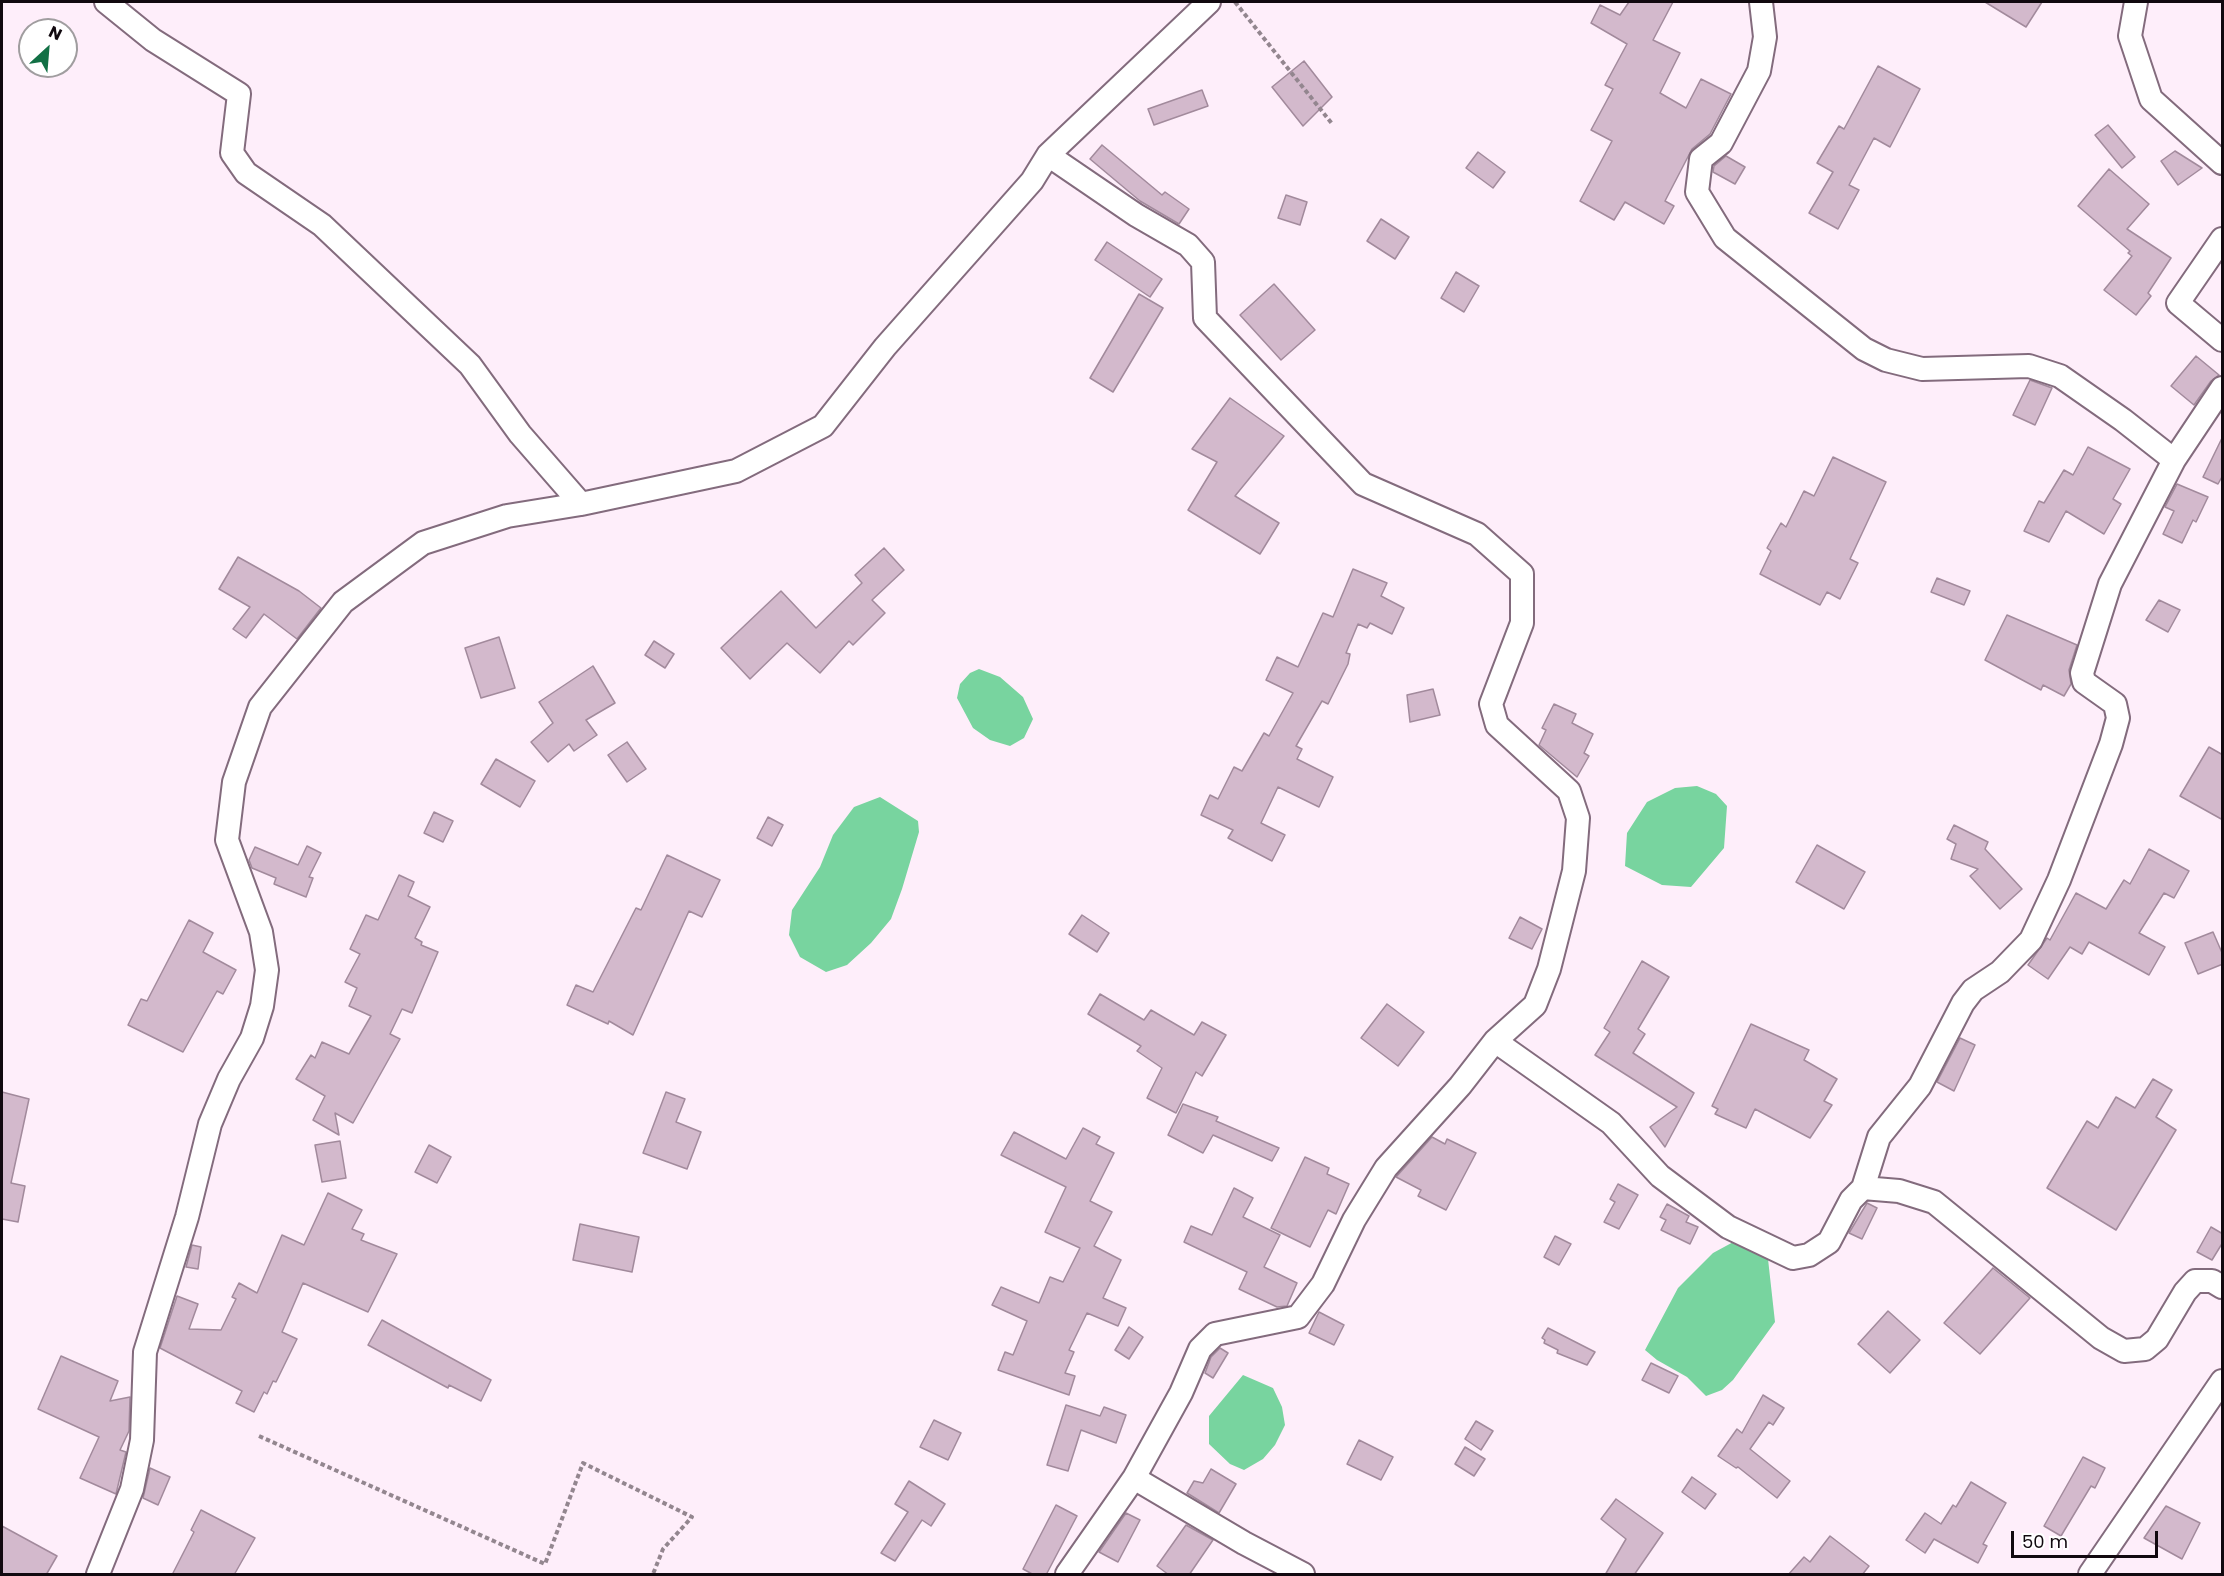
<!DOCTYPE html>
<html>
<head>
<meta charset="utf-8">
<style>
	body { margin:0 }
	#map { position:relative; width:2224px; height:1576px; overflow:hidden; background:#feeefa; font-family:Poppins,sans-serif }
	canvas { display:block }
	.frame { position:absolute; inset:0; border:3px solid #11090f; pointer-events:none }
	.north { position:absolute; left:18px; top:18px; width:60px; height:60px; box-sizing:border-box; background:#fff; border:2px solid #a09d9f; border-radius:50%; rotate:26deg; font-size:16px; font-weight:700; line-height:24px; text-align:center; color:#11090f }
	.north::after { content:''; display:block; margin:auto; width:21px; height:27px; background:#127045; clip-path:polygon(50% 0,100% 100%,50% 72%,0 100%) }
	.scale { position:absolute; left:2011px; top:1531px; width:147px; height:27px; box-sizing:border-box; border:3px solid #11090f; border-top:0; padding-left:8px; font-size:18px; line-height:21px; white-space:nowrap; color:#11090f; -webkit-text-stroke:4px #fff; paint-order:stroke }
</style>
</head>
<body>
<div id="map">
<canvas width="2224" height="1576"></canvas>
<div class="frame"></div>
<div class="north">N</div>
<div class="scale">50 m</div>
</div>
<script>
const g = document.querySelector('canvas').getContext('2d');
g.lineJoin = 'round';
function fill(path, color) { g.fillStyle = color; g.fill(path, 'evenodd'); }
const poly = rows => new Path2D(rows.map(r => 'M' + r).join(''));
function strokePath(path, color, width, dash) { g.strokeStyle = color; g.lineWidth = width; g.lineCap = dash ? 'butt' : 'round'; g.setLineDash(dash || []); g.stroke(path); }
fill(poly([
	[979,669,1000,677,1023,697,1033,719,1024,738,1010,746,990,740,973,728,957,698,960,684,970,673],
	[1697,786,1716,794,1727,806,1724,848,1691,887,1662,885,1625,866,1627,833,1647,802,1675,788],
	[880,797,918,821,919,832,902,889,891,919,871,943,847,965,826,972,800,957,789,935,792,910,820,867,833,835,854,807],
	[1737,1240,1767,1250,1775,1322,1733,1380,1722,1390,1706,1396,1687,1377,1657,1360,1645,1350,1678,1288,1713,1253],
	[1243,1375,1273,1388,1282,1407,1285,1425,1275,1445,1263,1459,1244,1470,1230,1464,1209,1444,1209,1416]
]), '#78d49f');
const building = poly([
	[1629,2,1673,2,1653,40,1680,53,1660,93,1686,108,1701,79,1731,94,1710,134,1692,149,1665,201,1674,206,1664,224,1625,202,1614,220,1580,201,1612,141,1591,130,1613,89,1605,85,1627,44,1591,23,1600,5,1620,15,1629,2],
	[1985,2,2042,2,2026,27,1985,2],
	[1304,61,1332,97,1303,126,1272,87,1304,61],
	[1878,66,1920,89,1890,147,1874,138,1849,185,1859,190,1838,229,1809,213,1833,172,1817,163,1839,126,1844,129,1878,66],
	[1202,90,1208,106,1154,125,1148,109,1202,90],
	[2108,125,2135,157,2122,168,2095,135,2108,125],
	[1102,145,1162,195,1165,192,1189,209,1179,224,1140,201,1090,159,1102,145],
	[2175,151,2202,168,2178,185,2161,161,2175,151],
	[1478,152,1505,172,1493,188,1466,168,1478,152],
	[1726,156,1745,167,1735,184,1713,172,1714,166,1726,156],
	[2109,169,2149,204,2127,229,2171,258,2148,293,2151,296,2136,315,2104,290,2132,256,2128,253,2130,251,2078,206,2109,169],
	[1286,195,1307,202,1300,225,1278,218,1286,195],
	[1381,219,1409,237,1395,259,1367,241,1381,219],
	[1107,242,1162,279,1150,297,1095,260,1107,242],
	[1456,272,1479,286,1464,312,1441,298,1456,272],
	[1274,284,1315,330,1281,360,1240,315,1274,284],
	[1139,294,1163,308,1113,392,1090,378,1139,294],
	[2196,356,2219,375,2211,381,2194,405,2171,386,2196,356],
	[2030,380,2052,388,2035,425,2013,415,2030,380],
	[1230,398,1284,436,1235,496,1279,523,1260,554,1188,510,1217,462,1192,449,1230,398],
	[2223,436,2223,475,2218,484,2203,477,2223,436],
	[2088,447,2130,469,2113,499,2121,504,2104,534,2066,511,2049,542,2024,531,2039,501,2044,503,2064,470,2073,475,2088,447],
	[1833,457,1886,482,1850,559,1858,563,1840,599,1827,592,1820,605,1760,574,1771,551,1767,548,1781,523,1786,527,1804,491,1814,496,1833,457],
	[2177,484,2208,497,2196,522,2193,520,2182,543,2163,534,2174,511,2165,507,2177,484],
	[884,548,904,570,872,600,885,613,853,645,849,641,820,673,787,643,750,679,721,648,781,591,816,628,862,583,855,575,884,548],
	[238,557,299,591,321,608,297,639,264,614,246,638,233,629,250,607,219,589,238,557],
	[1353,569,1387,583,1381,596,1404,608,1392,634,1370,623,1367,628,1358,624,1346,653,1350,654,1348,664,1328,704,1322,701,1296,746,1302,749,1297,759,1333,777,1319,807,1278,787,1261,823,1285,835,1272,861,1228,838,1233,830,1201,815,1210,795,1218,799,1234,767,1242,771,1264,733,1269,736,1293,693,1266,680,1277,657,1298,667,1323,613,1333,617,1353,569],
	[1937,578,1970,591,1964,605,1931,592,1937,578],
	[2159,600,2180,610,2168,632,2146,620,2159,600],
	[2007,615,2077,645,2069,670,2071,684,2064,696,2043,685,2041,690,1985,660,2007,615],
	[499,637,515,688,481,698,465,648,499,637],
	[654,641,674,654,665,668,645,655,654,641],
	[593,666,615,703,586,720,597,735,574,751,569,744,548,762,531,742,553,723,539,702,593,666],
	[1433,689,1440,715,1410,722,1407,695,1433,689],
	[1554,704,1576,714,1572,723,1593,734,1584,753,1589,756,1577,777,1539,745,1546,730,1542,728,1554,704],
	[627,742,646,769,627,782,608,755,627,742],
	[2209,747,2223,755,2223,820,2180,796,2209,747],
	[496,759,535,781,520,807,481,784,496,759],
	[434,812,453,821,443,842,424,833,434,812],
	[768,817,783,825,772,846,757,838,768,817],
	[1954,825,1988,842,1985,849,2022,889,2000,909,1970,876,1978,869,1951,859,1956,844,1947,839,1954,825],
	[1817,845,1865,872,1844,909,1796,882,1817,845],
	[307,846,321,853,309,877,313,878,306,897,274,884,276,878,252,868,249,860,255,847,298,865,307,846],
	[2149,849,2189,871,2174,898,2164,893,2139,933,2165,947,2149,975,2089,942,2082,954,2070,947,2048,979,2028,965,2047,938,2050,940,2076,893,2106,909,2124,880,2130,884,2149,849],
	[667,855,720,880,702,917,689,911,633,1035,609,1021,608,1024,567,1005,576,985,593,992,636,908,641,910,667,855],
	[399,875,414,882,408,896,430,907,415,938,422,942,421,945,438,952,412,1013,402,1009,390,1034,400,1039,353,1123,335,1113,339,1135,313,1120,325,1096,296,1079,311,1055,315,1058,322,1042,349,1054,371,1016,349,1006,357,988,345,982,360,954,350,949,366,915,378,920,399,875],
	[1082,915,1109,933,1097,952,1069,934,1082,915],
	[1520,917,1542,929,1532,949,1509,938,1520,917],
	[189,920,213,933,203,952,236,970,223,994,217,991,183,1052,128,1025,141,999,147,1001,189,920],
	[2213,932,2223,955,2223,964,2198,974,2185,943,2213,932],
	[1642,961,1669,977,1638,1029,1645,1034,1633,1053,1694,1093,1665,1147,1650,1127,1677,1107,1595,1055,1610,1032,1604,1028,1642,961],
	[1100,994,1144,1020,1151,1010,1194,1035,1202,1022,1226,1035,1202,1076,1196,1072,1176,1113,1147,1098,1162,1068,1137,1051,1141,1046,1088,1014,1100,994],
	[1387,1004,1424,1032,1398,1066,1361,1038,1387,1004],
	[1751,1024,1809,1050,1804,1060,1837,1079,1824,1101,1832,1105,1810,1138,1755,1109,1746,1128,1715,1114,1718,1109,1712,1106,1751,1024],
	[1960,1038,1975,1045,1954,1091,1937,1082,1960,1038],
	[2153,1079,2172,1090,2156,1117,2176,1130,2116,1230,2047,1188,2087,1121,2098,1128,2116,1097,2135,1108,2153,1079],
	[2,1092,29,1099,11,1183,25,1186,18,1222,2,1219,2,1092],
	[666,1092,685,1099,676,1122,701,1132,687,1169,643,1153,666,1092],
	[1183,1104,1218,1117,1216,1121,1279,1148,1272,1161,1213,1135,1203,1153,1168,1135,1183,1104],
	[1083,1128,1100,1137,1096,1144,1114,1153,1090,1201,1112,1212,1094,1246,1121,1260,1103,1298,1126,1308,1118,1326,1087,1313,1069,1350,1074,1352,1065,1373,1075,1376,1069,1395,998,1370,1005,1352,1013,1355,1027,1321,992,1305,1001,1287,1039,1303,1050,1277,1063,1282,1080,1248,1045,1232,1066,1187,1001,1155,1014,1132,1066,1159,1083,1128],
	[1432,1137,1445,1144,1447,1139,1476,1153,1446,1210,1418,1196,1421,1190,1396,1177,1432,1137],
	[340,1141,346,1178,322,1182,315,1145,340,1141],
	[429,1145,451,1157,437,1183,415,1172,429,1145],
	[1305,1157,1329,1168,1327,1174,1349,1184,1336,1214,1328,1210,1310,1247,1271,1228,1305,1157],
	[1618,1184,1638,1195,1619,1229,1604,1222,1615,1202,1610,1199,1618,1184],
	[1234,1188,1253,1198,1243,1217,1280,1235,1264,1267,1297,1283,1287,1306,1277,1307,1239,1289,1247,1272,1184,1242,1191,1226,1212,1235,1234,1188],
	[328,1193,362,1210,352,1229,364,1234,361,1240,397,1254,368,1312,303,1283,282,1332,297,1339,276,1382,273,1381,267,1394,264,1392,254,1412,236,1403,242,1391,160,1348,177,1296,198,1304,189,1329,221,1330,236,1299,232,1297,239,1283,257,1293,282,1235,304,1245,328,1193],
	[1867,1203,1877,1208,1862,1239,1849,1233,1867,1203],
	[1667,1204,1689,1216,1686,1222,1698,1227,1690,1244,1661,1230,1666,1220,1660,1217,1667,1204],
	[580,1224,639,1237,632,1272,573,1260,580,1224],
	[2211,1227,2223,1234,2223,1242,2212,1260,2197,1252,2211,1227],
	[1555,1236,1571,1244,1559,1265,1544,1257,1555,1236],
	[192,1245,201,1247,198,1269,186,1267,192,1245],
	[1993,1268,2030,1298,1980,1354,1944,1323,1993,1268],
	[1888,1311,1920,1340,1890,1373,1858,1344,1888,1311],
	[1319,1312,1344,1325,1334,1345,1309,1333,1319,1312],
	[382,1320,491,1380,481,1401,449,1385,448,1388,368,1345,382,1320],
	[1129,1327,1143,1337,1129,1359,1115,1350,1129,1327],
	[1548,1328,1595,1352,1587,1365,1557,1353,1558,1350,1544,1343,1545,1340,1542,1338,1548,1328],
	[1220,1348,1228,1353,1213,1378,1205,1373,1211,1357,1220,1348],
	[61,1356,118,1381,110,1401,130,1397,129,1431,120,1450,126,1452,116,1494,80,1478,99,1437,38,1409,61,1356],
	[1651,1363,1678,1376,1669,1393,1642,1380,1651,1363],
	[1763,1395,1784,1408,1773,1425,1769,1422,1750,1449,1790,1481,1777,1498,1738,1467,1736,1468,1718,1456,1737,1429,1742,1433,1763,1395],
	[1066,1405,1100,1416,1104,1407,1126,1415,1116,1443,1081,1430,1068,1471,1047,1465,1066,1405],
	[934,1420,961,1433,948,1460,920,1447,934,1420],
	[1476,1421,1493,1431,1481,1450,1465,1439,1476,1421],
	[1359,1440,1393,1457,1381,1480,1347,1464,1359,1440],
	[1465,1447,1485,1459,1474,1476,1455,1464,1465,1447],
	[2083,1457,2105,1468,2095,1488,2091,1486,2061,1536,2044,1526,2083,1457],
	[150,1468,170,1477,158,1505,143,1498,150,1468],
	[1211,1469,1236,1484,1219,1513,1187,1493,1194,1481,1203,1483,1211,1469],
	[1692,1477,1716,1494,1705,1509,1682,1492,1692,1477],
	[909,1481,945,1504,931,1526,922,1520,895,1561,881,1553,908,1512,895,1504,909,1481],
	[1971,1482,2006,1503,1983,1544,1987,1546,1978,1563,1934,1539,1925,1553,1906,1540,1925,1513,1941,1524,1953,1505,1956,1507,1971,1482],
	[1616,1499,1663,1533,1634,1575,1605,1575,1626,1539,1601,1519,1616,1499],
	[1056,1505,1077,1516,1046,1575,1034,1575,1023,1569,1056,1505],
	[2166,1506,2200,1523,2182,1559,2144,1538,2166,1506],
	[201,1510,255,1538,234,1575,172,1575,194,1532,191,1530,201,1510],
	[1126,1513,1140,1520,1118,1562,1099,1552,1126,1513],
	[1186,1525,1213,1540,1189,1575,1169,1575,1157,1566,1186,1525],
	[2,1526,57,1556,46,1575,2,1575,2,1526],
	[1830,1536,1869,1566,1862,1575,1788,1575,1804,1557,1810,1562,1830,1536]
]);
fill(building, '#d3b9cc');
strokePath(building, '#a28a9c', 1.5);
const minor = poly([
	[106,2,153,40,239,94,232,153,246,173,322,225,470,365,520,434,581,504,736,471,823,426,885,347,1032,181,1048,155,1209,2],
	[1761,2,1765,37,1759,71,1721,143,1701,159,1697,192,1725,238,1864,349,1886,360,1922,369,2029,366,2060,376,2123,420,2174,460],
	[2136,2,2130,36,2151,99,2222,163],
	[1048,155,1136,215,1188,245,1203,262,1205,318,1363,484,1477,534,1522,574,1522,623,1491,704,1497,725,1569,791,1578,818,1574,871,1549,969,1535,1005,1495,1041,1460,1086,1386,1168,1354,1220,1323,1284,1298,1317,1215,1334,1200,1349,1181,1393,1134,1478,1067,1574],
	[2222,239,2178,303,2222,340],
	[2222,388,2174,460,2110,584,2082,673,2084,682,2115,704,2118,718,2111,744,2059,880,2031,940,2000,972,1973,990,1963,1003,1920,1086,1879,1137,1863,1188,1899,1191,1934,1202,2101,1338,2124,1351,2145,1349,2157,1339,2185,1292,2195,1281,2212,1281,2222,1287],
	[1495,1041,1611,1123,1660,1176,1728,1227,1793,1258,1809,1255,1829,1242,1851,1200,1863,1188],
	[1134,1478,1244,1543,1303,1574],
	[98,1574,132,1489,142,1440,145,1352,187,1217,210,1124,229,1079,252,1038,262,1006,267,970,261,932,227,840,234,782,260,707,343,602,423,543,507,516,581,504],
	[2090,1574,2222,1381]
]);
strokePath(minor, '#836b7d', 26);
strokePath(poly([
	[1235,2,1333,125],
	[259,1436,545,1564,583,1463,692,1517,663,1549,653,1574]
]), '#93868f', 4, [4.5, 3]);
strokePath(minor, '#fff', 22);
</script>
</body>
</html>
